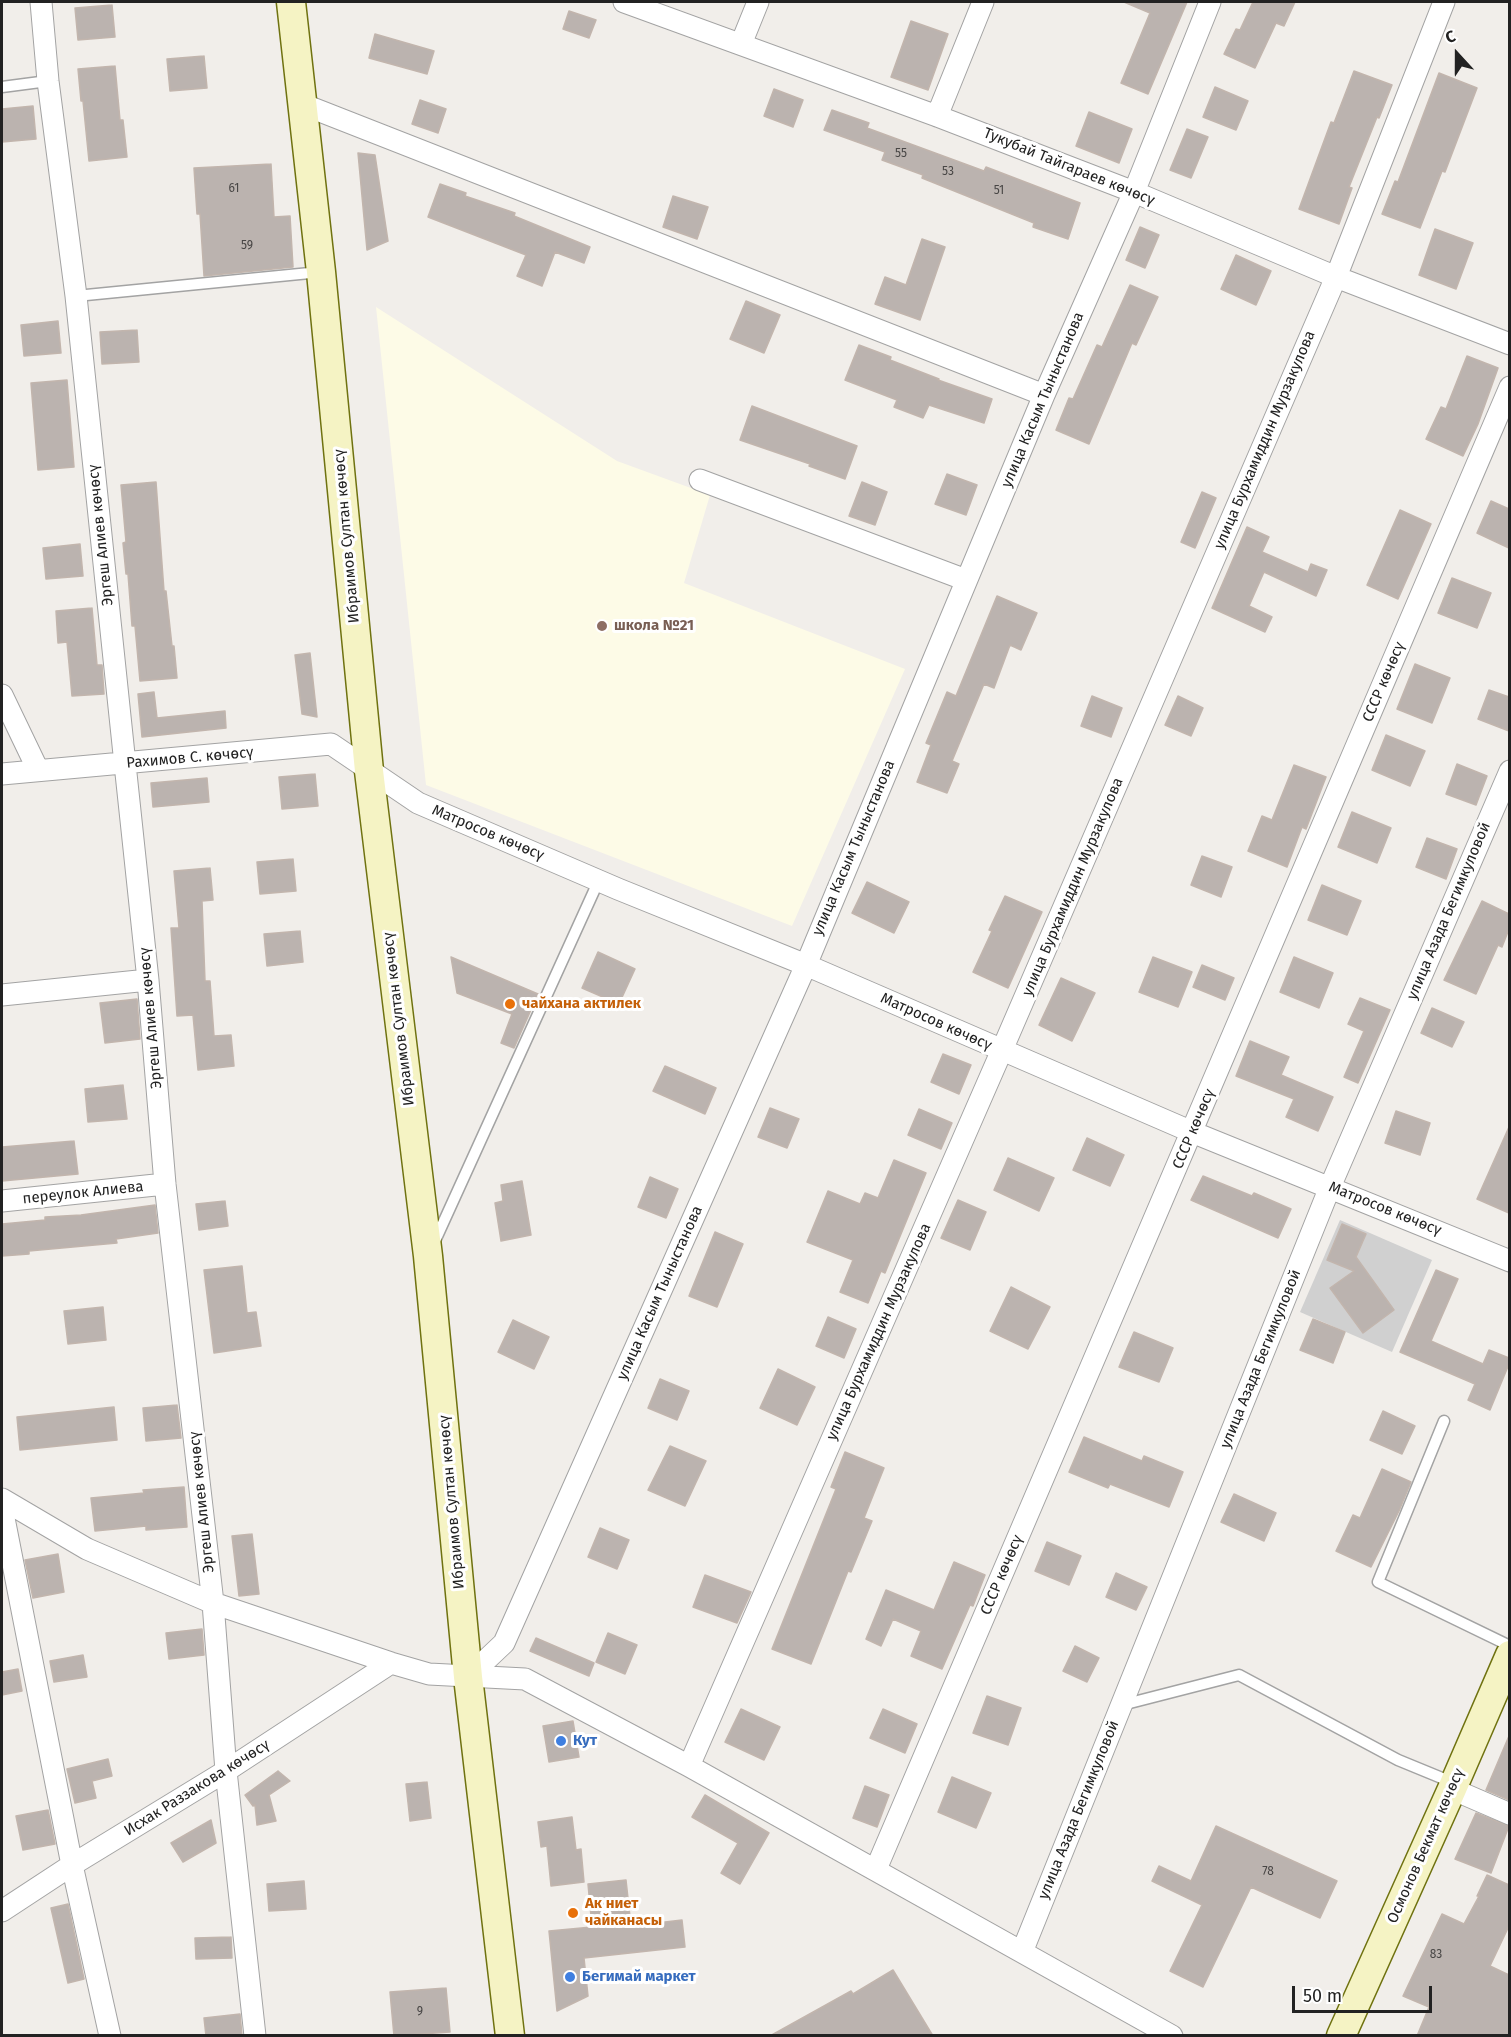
<!DOCTYPE html>
<html>
<head>
<meta charset="utf-8">
<style>
	body { margin:0 }
	#map { position:relative; width:1511px; height:2037px; overflow:hidden; background:#f1eeea; font-family:"Fira Sans",sans-serif }
	canvas { display:block }
	.frame { position:absolute; inset:0; border:3px solid #222; pointer-events:none }
	.north { position:absolute; left:1427px; top:24px; width:60px; height:60px; -webkit-text-stroke:4px #fff; paint-order:stroke; rotate:339deg; font-size:16px; font-weight:700; line-height:24px; text-align:center; color:#222 }
	.north::after { content:''; display:block; margin:auto; width:21px; height:27px; background:#222; clip-path:polygon(50% 0,100% 100%,50% 72%,0 100%) }
	.scale { position:absolute; left:1292px; top:1986px; width:140px; height:27px; box-sizing:border-box; border:3px solid #222; border-top:0; padding-left:8px; font-size:18px; line-height:21px; white-space:nowrap; color:#222; -webkit-text-stroke:4px #fff; paint-order:stroke }
</style>
</head>
<body>
<div id="map">
<canvas width="1511" height="2037"></canvas>
<div class="frame"></div>
<div class="north">С</div>
<div class="scale">50 m</div>
</div>
<script>
const g = document.querySelector('canvas').getContext('2d');
g.lineJoin = 'round';
function fill(path, color) { g.fillStyle = color; g.fill(path, 'evenodd'); }
const poly = rows => new Path2D(rows.map(r => 'M' + r).join(''));
function strokePath(path, color, width, dash) { g.strokeStyle = color; g.lineWidth = width; g.lineCap = dash ? 'butt' : 'round'; g.setLineDash(dash || []); g.stroke(path); }
function label(font, color, halo, rows, align = 'center') {
  g.font = font + ' "Fira Sans",sans-serif'; g.lineWidth = 6; g.setLineDash([]); g.textBaseline = 'middle'; g.strokeStyle = halo; g.fillStyle = color; for (const [text, x, y, turn = 0] of rows) {
    g.save(); g.translate(x, y); g.rotate((+turn || 0) * Math.PI / 180); g.textAlign = isNaN(turn) ? turn : align; if (halo) g.strokeText(text, 0, 0); g.fillText(text, 0, 0); g.restore();
  }
}
fill(poly([
	[376,307,617,461,710,495,684,583,905,669,792,926,426,785]
]), '#fdfbe7');
fill(poly([
	[1340,1220,1432,1260,1392,1352,1300,1312]
]), '#d0d0d0');
const building = poly([
	[1124,2,1187,2,1148,94,1121,83,1150,13,1124,2],
	[1253,2,1295,2,1284,26,1276,23,1255,68,1224,54,1236,29,1240,30,1253,2],
	[112,5,115,37,78,40,75,8,112,5],
	[569,11,596,20,589,38,563,29,569,11],
	[911,21,948,34,928,90,891,77,911,21],
	[375,34,434,51,427,74,369,58,375,34],
	[204,56,207,88,170,91,167,59,204,56],
	[115,66,120,120,123,120,127,157,89,161,83,101,81,101,78,69,115,66],
	[1354,71,1392,85,1379,118,1377,117,1349,187,1352,188,1339,224,1299,209,1331,122,1334,123,1354,71],
	[1439,73,1477,88,1445,172,1442,171,1420,228,1382,214,1395,181,1398,182,1439,73],
	[1215,87,1248,101,1236,130,1203,117,1215,87],
	[774,89,803,100,793,127,764,116,774,89],
	[420,100,446,109,438,133,412,124,420,100],
	[33,106,36,139,2,142,2,109,33,106],
	[832,110,869,123,867,128,984,171,986,167,1080,203,1068,239,1033,227,1034,223,922,178,923,175,882,160,885,152,824,130,832,110],
	[1089,112,1132,129,1119,163,1076,146,1089,112],
	[1187,129,1208,137,1191,178,1170,170,1187,129],
	[358,153,375,155,388,241,367,250,358,153],
	[271,164,274,217,290,216,293,267,204,276,200,214,197,214,194,168,271,164],
	[440,184,466,193,465,196,515,213,514,216,590,247,584,263,555,252,542,286,517,276,526,255,428,217,440,184],
	[673,196,708,207,697,239,663,227,673,196],
	[1140,227,1159,235,1145,268,1126,260,1140,227],
	[1435,229,1473,243,1456,289,1419,275,1435,229],
	[922,239,945,247,920,320,875,304,885,277,906,285,922,239],
	[1236,255,1271,271,1256,305,1221,289,1236,255],
	[1130,285,1158,297,1136,345,1132,343,1089,444,1056,430,1069,398,1073,399,1097,345,1102,347,1130,285],
	[746,301,780,315,764,353,730,339,746,301],
	[58,321,61,353,24,356,21,325,58,321],
	[137,330,139,362,102,364,100,332,137,330],
	[859,345,891,357,890,360,939,379,938,380,992,399,984,423,929,405,923,418,894,407,897,400,845,380,859,345],
	[1467,356,1498,368,1478,424,1463,456,1426,439,1441,407,1446,409,1467,356],
	[67,380,74,467,38,470,31,383,67,380],
	[752,406,857,446,845,479,809,466,810,464,740,440,752,406],
	[947,474,977,485,966,515,935,504,947,474],
	[156,482,164,591,166,591,172,646,174,646,177,678,140,681,135,626,132,626,128,574,126,574,123,543,126,542,121,485,156,482],
	[862,482,887,492,875,525,849,516,862,482],
	[1202,492,1216,498,1195,548,1181,542,1202,492],
	[1491,501,1509,509,1509,548,1477,533,1491,501],
	[1400,510,1431,524,1398,599,1367,585,1400,510],
	[1247,527,1269,537,1262,552,1308,572,1311,564,1327,570,1316,596,1264,572,1249,606,1272,617,1265,632,1212,608,1247,527],
	[80,544,83,576,46,579,43,548,80,544],
	[1452,578,1491,593,1477,628,1438,613,1452,578],
	[997,596,1037,613,1021,650,1010,645,994,688,984,684,952,761,959,764,947,793,917,782,931,745,926,743,947,692,956,696,997,596],
	[92,608,97,665,102,665,104,694,72,696,67,642,58,643,56,611,92,608],
	[310,653,317,717,302,714,295,655,310,653],
	[1415,664,1450,678,1432,723,1397,709,1415,664],
	[1489,690,1509,697,1509,731,1478,719,1489,690],
	[154,692,157,718,225,711,226,728,142,737,138,694,154,692],
	[1092,696,1122,708,1111,737,1081,726,1092,696],
	[1178,696,1203,708,1191,736,1165,725,1178,696],
	[1386,735,1425,751,1410,786,1372,770,1386,735],
	[1457,764,1487,776,1476,805,1446,794,1457,764],
	[1294,765,1326,777,1306,829,1302,827,1287,867,1248,851,1262,816,1272,820,1294,765],
	[315,774,318,806,282,809,279,777,315,774],
	[207,778,209,802,153,807,151,783,207,778],
	[1352,812,1391,828,1377,863,1338,847,1352,812],
	[1427,838,1457,849,1446,879,1416,867,1427,838],
	[1202,856,1232,867,1221,897,1191,885,1202,856],
	[293,859,296,891,260,894,257,862,293,859],
	[210,868,213,900,202,901,205,981,210,981,214,1036,231,1035,234,1066,198,1070,193,1015,177,1016,171,928,179,928,174,871,210,868],
	[867,882,909,902,894,933,852,913,867,882],
	[1322,885,1361,901,1347,935,1308,920,1322,885],
	[1005,896,1042,912,1008,988,973,972,992,931,989,930,1005,896],
	[1482,901,1509,914,1509,929,1502,947,1498,945,1476,994,1444,980,1482,901],
	[300,931,303,962,267,966,264,934,300,931],
	[598,952,635,969,619,1004,582,988,598,952],
	[451,957,538,994,514,1048,501,1043,512,1014,457,993,451,957],
	[1153,957,1192,972,1178,1007,1139,992,1153,957],
	[1294,957,1333,973,1319,1008,1280,992,1294,957],
	[1202,965,1234,978,1225,1000,1193,987,1202,965],
	[1061,978,1095,993,1072,1041,1039,1025,1061,978],
	[1360,998,1390,1010,1358,1083,1344,1077,1364,1031,1348,1024,1360,998],
	[137,999,140,1039,105,1043,100,1003,137,999],
	[1432,1008,1464,1022,1452,1047,1421,1033,1432,1008],
	[1250,1041,1289,1057,1281,1075,1333,1097,1318,1131,1286,1117,1294,1099,1236,1076,1250,1041],
	[943,1054,971,1065,959,1094,931,1082,943,1054],
	[665,1066,716,1088,705,1114,653,1091,665,1066],
	[123,1085,127,1119,88,1122,85,1089,123,1085],
	[770,1108,799,1119,787,1148,758,1137,770,1108],
	[919,1109,952,1123,941,1149,908,1135,919,1109],
	[1396,1111,1430,1123,1420,1155,1385,1143,1396,1111],
	[1509,1127,1509,1213,1477,1199,1509,1127],
	[1087,1138,1124,1155,1110,1186,1073,1170,1087,1138],
	[74,1141,78,1174,2,1181,2,1147,74,1141],
	[1008,1158,1054,1178,1039,1211,994,1190,1008,1158],
	[894,1160,926,1173,885,1273,881,1271,868,1303,840,1292,853,1260,807,1242,828,1191,860,1204,865,1193,878,1198,894,1160],
	[1203,1176,1252,1196,1254,1193,1291,1209,1278,1238,1191,1200,1203,1176],
	[650,1177,678,1189,666,1218,638,1207,650,1177],
	[522,1181,531,1235,501,1241,495,1203,503,1201,501,1185,522,1181],
	[958,1200,986,1212,970,1250,941,1238,958,1200],
	[225,1201,228,1226,199,1230,196,1204,225,1201],
	[155,1205,158,1233,116,1239,117,1243,29,1251,29,1254,2,1256,2,1224,45,1220,45,1217,81,1215,155,1205],
	[1342,1224,1366,1234,1356,1257,1394,1310,1363,1333,1330,1288,1354,1271,1327,1260,1342,1224],
	[715,1232,743,1244,717,1307,689,1296,715,1232],
	[242,1266,247,1313,256,1312,261,1346,214,1353,204,1270,242,1266],
	[1436,1270,1458,1279,1431,1341,1483,1364,1489,1350,1509,1358,1509,1364,1490,1410,1468,1400,1475,1384,1400,1352,1436,1270],
	[1011,1287,1050,1307,1028,1349,990,1331,1011,1287],
	[103,1307,106,1340,68,1344,64,1311,103,1307],
	[828,1317,856,1329,844,1358,816,1346,828,1317],
	[1313,1319,1345,1332,1333,1363,1300,1350,1313,1319],
	[513,1320,549,1337,534,1369,498,1352,513,1320],
	[1134,1332,1173,1348,1159,1382,1119,1367,1134,1332],
	[778,1369,815,1387,797,1425,760,1408,778,1369],
	[660,1379,689,1391,677,1420,648,1408,660,1379],
	[177,1405,181,1438,146,1441,143,1408,177,1405],
	[114,1407,117,1440,20,1450,17,1417,114,1407],
	[1383,1411,1415,1426,1402,1454,1370,1440,1383,1411],
	[1084,1437,1142,1461,1144,1456,1183,1472,1169,1507,1110,1484,1108,1488,1069,1472,1084,1437],
	[670,1446,706,1461,685,1506,648,1490,670,1446],
	[845,1452,884,1468,864,1518,872,1521,851,1572,848,1571,811,1664,772,1649,836,1489,831,1487,845,1452],
	[1382,1469,1411,1482,1399,1511,1371,1567,1336,1551,1353,1515,1360,1518,1382,1469],
	[184,1487,187,1527,146,1530,146,1526,95,1531,91,1498,144,1493,143,1490,184,1487],
	[1234,1494,1276,1513,1264,1541,1221,1522,1234,1494],
	[600,1528,629,1540,617,1569,588,1557,600,1528],
	[252,1534,259,1594,239,1596,232,1536,252,1534],
	[1047,1542,1081,1556,1069,1585,1035,1571,1047,1542],
	[58,1554,64,1592,33,1598,25,1560,58,1554],
	[954,1562,985,1575,973,1606,970,1605,942,1669,911,1656,921,1631,893,1619,881,1646,866,1639,886,1590,934,1610,954,1562],
	[1116,1573,1147,1587,1136,1610,1106,1597,1116,1573],
	[705,1575,751,1592,737,1623,693,1607,705,1575],
	[202,1629,204,1655,169,1659,166,1633,202,1629],
	[608,1633,637,1645,625,1674,596,1662,608,1633],
	[536,1638,594,1663,589,1676,530,1651,536,1638],
	[1075,1646,1099,1658,1087,1682,1063,1671,1075,1646],
	[83,1655,87,1677,54,1682,50,1661,83,1655],
	[18,1669,22,1691,2,1695,2,1672,18,1669],
	[987,1696,1021,1708,1008,1745,973,1733,987,1696],
	[741,1709,780,1727,764,1760,725,1742,741,1709],
	[883,1709,917,1724,905,1753,870,1738,883,1709],
	[573,1721,579,1757,549,1762,543,1726,573,1721],
	[1509,1736,1509,1800,1486,1790,1509,1736],
	[108,1759,112,1776,92,1781,96,1798,75,1803,67,1769,108,1759],
	[278,1771,290,1781,269,1795,276,1821,257,1825,255,1805,253,1806,245,1795,278,1771],
	[952,1777,991,1793,976,1828,938,1812,952,1777],
	[427,1782,431,1818,410,1821,406,1784,427,1782],
	[865,1786,889,1795,877,1827,853,1818,865,1786],
	[705,1795,769,1833,740,1884,721,1873,738,1843,692,1817,705,1795],
	[48,1810,55,1844,23,1850,16,1816,48,1810],
	[1476,1813,1509,1826,1491,1873,1455,1859,1476,1813],
	[572,1817,576,1850,581,1849,584,1882,551,1886,547,1846,541,1847,538,1822,572,1817],
	[211,1820,216,1843,183,1862,171,1843,211,1820],
	[1216,1826,1337,1881,1320,1918,1251,1887,1203,1987,1170,1971,1202,1905,1152,1881,1159,1866,1191,1881,1216,1826],
	[1487,1875,1509,1885,1509,1926,1490,1966,1509,1975,1509,2036,1417,2036,1429,2007,1403,1996,1442,1914,1464,1924,1479,1896,1477,1896,1487,1875],
	[626,1880,631,1926,682,1920,685,1947,584,1958,588,1996,557,2011,549,1931,592,1927,588,1884,626,1880],
	[304,1881,306,1909,269,1911,267,1884,304,1881],
	[68,1904,84,1979,68,1983,51,1908,68,1904],
	[231,1937,232,1958,196,1959,195,1938,231,1937],
	[893,1970,933,2036,770,2036,851,1991,853,1994,893,1970],
	[446,1988,450,2032,394,2036,390,1992,446,1988],
	[240,2014,242,2036,206,2036,204,2018,240,2014]
]);
fill(building, '#bbb3af');
strokePath(building, '#c2b5ad', 1.5);
const service = poly([
	[2,87,48,81],
	[76,296,320,272],
	[434,1243,599,880],
	[1444,1421,1378,1582,1510,1646],
	[1122,1705,1239,1675,1398,1760,1454,1783]
]);
const minor = poly([
	[41,2,48,81,76,296,125,764,148,980,165,1184,213,1603,226,1771,255,2036],
	[624,2,937,116,1134,192,1336,277,1510,344],
	[741,44,758,2],
	[302,104,1044,395],
	[937,116,983,2],
	[700,480,966,580],
	[2,695,38,770],
	[2,774,331,744,418,803,618,889,806,965,1192,1132,1510,1261],
	[2,995,148,980],
	[2,1201,165,1184],
	[2,1499,87,1549,213,1603,391,1663,429,1674,525,1679,689,1766,1172,2036],
	[2,1508,72,1865,110,2036],
	[468,1677,504,1643,806,965,1044,395,1134,192,1210,2],
	[689,1766,1002,1050,1336,277,1444,2],
	[1452,1789,1510,1814],
	[876,1869,1510,387],
	[2,1911,72,1865,226,1771,391,1663],
	[1022,1952,1330,1187,1510,771]
]);
const secondary = poly([
	[291,2,321,272,369,771,428,1256,468,1677,510,2036],
	[1341,2036,1452,1789,1510,1655]
]);
strokePath(service, '#a3a3a3', 13);
strokePath(minor, '#a3a3a3', 23);
strokePath(secondary, '#6f7210', 31);
strokePath(service, '#fff', 10);
strokePath(minor, '#fff', 21);
strokePath(secondary, '#f5f3c4', 28);
for (const [x, y, r, color] of [
	[602,626,6,"#8d6e63"],
	[510,1004,6,"#e8710a"],
	[561,1741,6,"#3f7fe0"],
	[573,1913,6,"#e8710a"],
	[570,1977,6,"#3f7fe0"]
]) { const dot = new Path2D(); dot.arc(x, y, r, 0, 2 * Math.PI); g.fillStyle = color; g.fill(dot); strokePath(dot, '#fff', 2); }
label('12px', '#484645', null, [
	["55",901,154],
	["53",948,172],
	["61",234,189],
	["51",999,191],
	["59",247,246],
	["78",1268,1872],
	["83",1436,1955],
	["9",420,2012]
]);
label('15px', '#222', '#fff', [
	["Тукубай Тайгараев көчөсү",1069,167,22],
	["улица Касым Тыныстанова",1043,400,-67],
	["улица Бурхамиддин Мурзакулова",1265,440,-67],
	["Эргеш Алиев көчөсү",101,535,-96],
	["Ибраимов Султан көчөсү",347,536,-95],
	["СССР көчөсү",1384,682,-67],
	["Рахимов С. көчөсү",190,758,-5],
	["Матросов көчөсү",488,833,23],
	["улица Касым Тыныстанова",854,848,-67],
	["улица Бурхамиддин Мурзакулова",1073,887,-67],
	["улица Азада Бегимкуловой",1449,911,-67],
	["Эргеш Алиев көчөсү",151,1018,-95],
	["Ибраимов Султан көчөсү",399,1019,-97],
	["Матросов көчөсү",936,1022,24],
	["СССР көчөсү",1194,1129,-67],
	["переулок Алиева",83,1193,-6],
	["Матросов көчөсү",1385,1209,22],
	["улица Касым Тыныстанова",660,1293,-66],
	["улица Бурхамиддин Мурзакулова",879,1332,-66],
	["улица Азада Бегимкуловой",1261,1359,-68],
	["Эргеш Алиев көчөсү",202,1502,-96],
	["Ибраимов Султан көчөсү",452,1502,-95],
	["СССР көчөсү",1002,1575,-67],
	["Исхак Раззакова көчөсү",197,1788,-32],
	["улица Азада Бегимкуловой",1079,1810,-68],
	["Осмонов Бекмат көчөсү",1426,1846,-66]
]);
label('bold 15px', '#785e54', '#fff', [
	["школа №21",614,626]
], 'left');
label('bold 15px', '#c56008', '#fff', [
	["чайхана актилек",522,1004],
	["Ак ниет",585,1904],
	["чайканасы",585,1921]
], 'left');
label('bold 15px', '#366cbe', '#fff', [
	["Кут",573,1741],
	["Бегимай маркет",582,1977]
], 'left');
</script>
</body>
</html>
